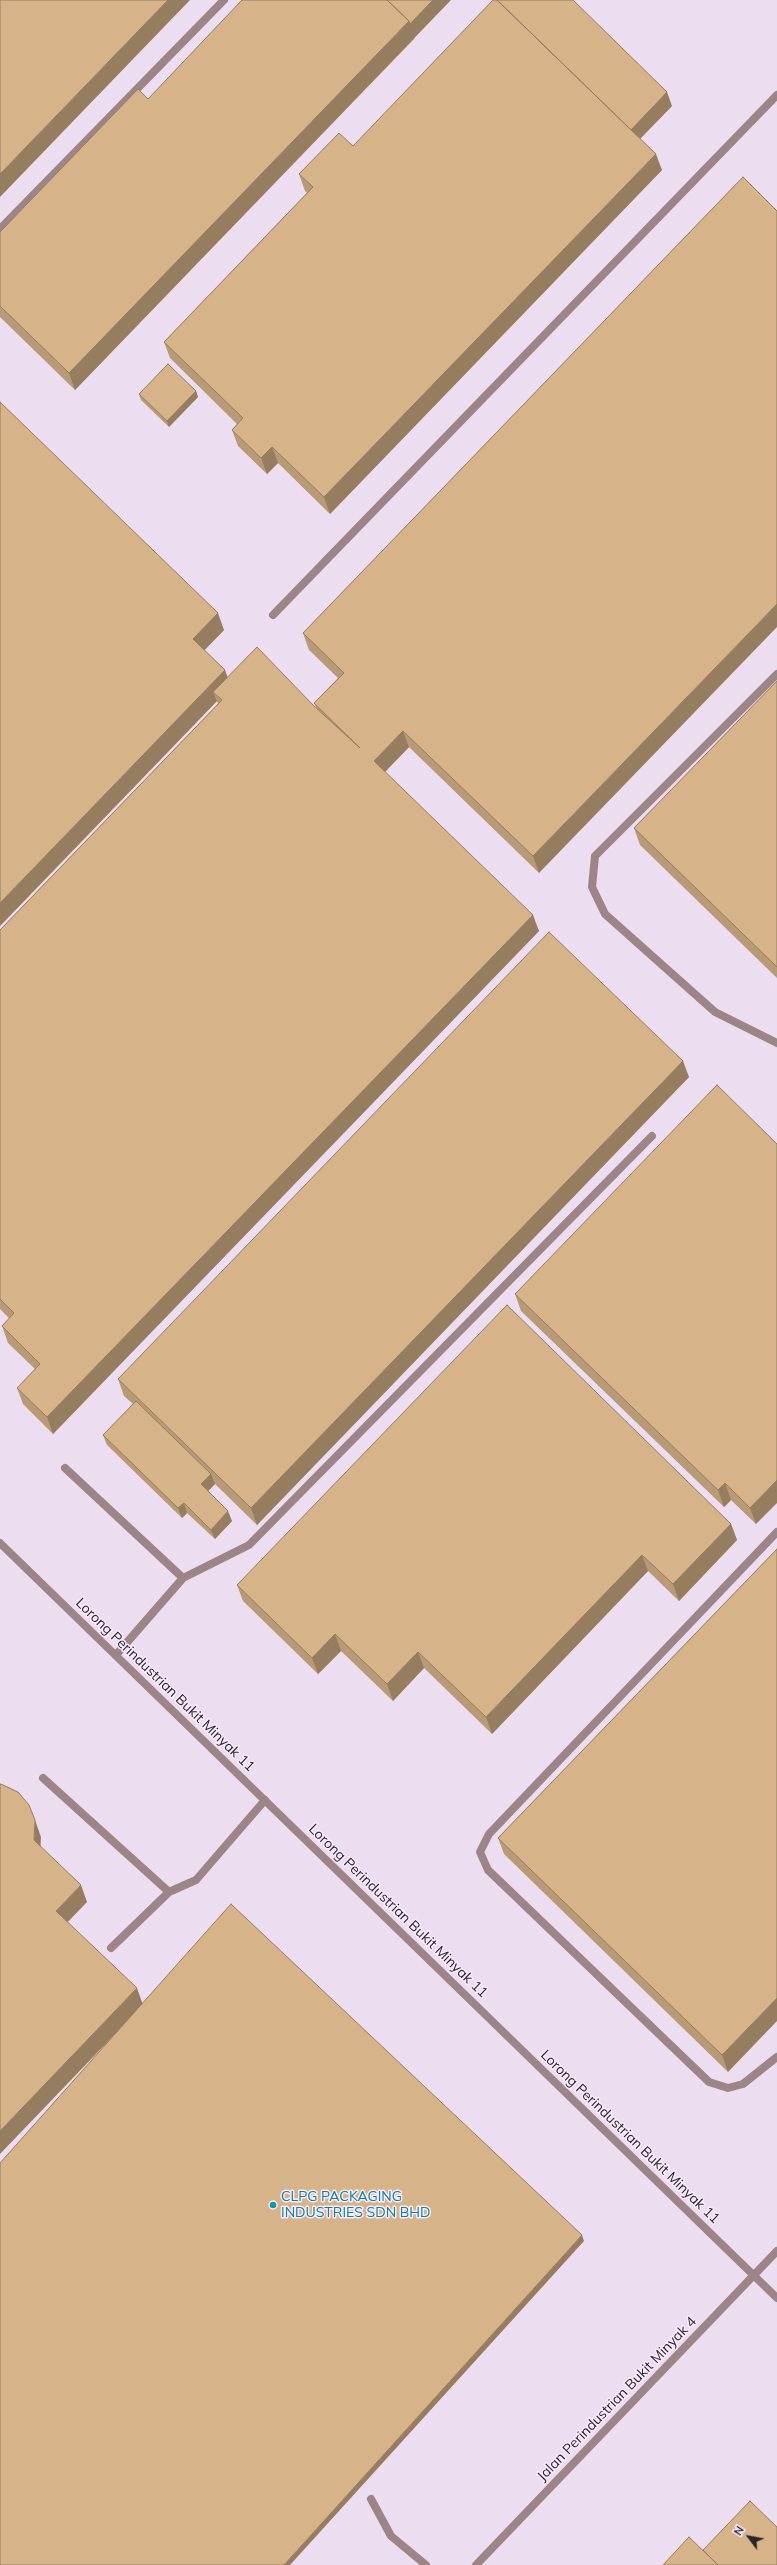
<!DOCTYPE html>
<html>
<head>
<meta charset="utf-8">
<style>
	body { margin:0 }
	#map { position:relative; width:777px; height:2565px; overflow:hidden; background:#ecdef0; font-family:Mulish,sans-serif }
	canvas { display:block }
	.north { position:absolute; left:729px; top:2517px; width:40px; height:40px; -webkit-text-stroke:3px #f9ebfe; paint-order:stroke; rotate:302deg; font-size:11px; font-weight:700; line-height:16px; text-align:center; color:#29242a }
	.north::after { content:''; display:block; margin:auto; width:14px; height:18px; background:#29242a; clip-path:polygon(50% 0,100% 100%,50% 72%,0 100%) }
</style>
</head>
<body>
<div id="map">
<canvas width="777" height="2565"></canvas>
<div class="north">N</div>
</div>
<script>
const g = document.querySelector('canvas').getContext('2d');
g.lineJoin = 'round';
const poly = rows => new Path2D(rows.map(r => 'M' + r).join(''));
function strokePath(path, color, width, dash) { g.strokeStyle = color; g.lineWidth = width; g.lineCap = dash ? 'butt' : 'round'; g.setLineDash(dash || []); g.stroke(path); }
function fill(path, color) { g.fillStyle = color; g.fill(path, 'evenodd'); }
function label(font, color, halo, rows, align = 'center') {
  g.font = font + ' Mulish,sans-serif'; g.lineWidth = 3; g.setLineDash([]); g.textBaseline = 'middle'; g.strokeStyle = halo; g.fillStyle = color; for (const [text, x, y, turn = 0] of rows) {
    g.save(); g.translate(x, y); g.rotate((+turn || 0) * Math.PI / 180); g.textAlign = isNaN(turn) ? turn : align; if (halo) g.strokeText(text, 0, 0); g.fillText(text, 0, 0); g.restore();
  }
}
strokePath(poly([
	[1,228,224,0],
	[273,615,777,95],
	[777,674,595,856,592,887,605,914,715,1012,777,1043],
	[65,1468,183,1578],
	[777,1532,489,1834,480,1852,488,1870,709,2082,728,2088,743,2084,777,2057],
	[116,1655,183,1578,249,1545,652,1136],
	[43,1778,169,1892],
	[111,1948,169,1892,196,1880,265,1800],
	[371,2499,391,2536,426,2565]
]), '#9d8486', 8);
strokePath(poly([
	[0,1543,777,2298],
	[476,2565,777,2251]
]), '#9d8486', 8);
fill(poly([
	[415,38,75,390,0,317,0,232,148,99],
	[672,106,640,139,662,170,330,514,278,463,267,474,238,446,232,430,237,424,170,358,164,342,307,193,305,191,299,174,353,146],
	[743,177,539,873,409,747,385,772,539,931,53,1434,23,1404,17,1388,35,1369,8,1343,2,1326,9,1318,0,1309,0,930,218,704,217,701,0,926,0,402,224,630,204,650,225,670,227,678,313,705,317,709,314,703,338,678,309,650,303,633],
	[196,391,198,397,169,427,141,400,139,394],
	[777,681,777,978,640,845,634,828],
	[689,1077,257,1525,215,1484,208,1491,232,1521,215,1539,187,1513,182,1518,107,1445,103,1435,133,1404,124,1396,118,1379],
	[777,1144,756,1524,731,1500,724,1507,521,1311,515,1294],
	[731,1524,737,1540,679,1601,648,1571,492,1734,424,1668,393,1701,341,1651,318,1674,243,1601,237,1585],
	[777,1549,728,2072,504,1854,498,1838]
]), '#b89a76');
fill(poly([
	[168,0,190,0,0,197,0,174],
	[433,0,451,0,75,390,69,373,409,21],
	[667,92,672,106,635,144,630,131],
	[656,154,662,170,330,514,324,497],
	[196,391,198,397,169,427,167,421],
	[272,447,278,463,267,474,261,458],
	[777,604,777,627,539,873,533,856],
	[218,613,224,630,199,656,193,639],
	[225,670,231,687,213,692,217,701,0,926,0,903],
	[403,731,409,747,380,777,374,761],
	[533,915,539,931,53,1434,47,1417],
	[683,1061,689,1077,257,1525,251,1508],
	[211,1474,215,1484,205,1494,201,1484],
	[777,1480,777,1503,756,1524,750,1508],
	[725,1483,731,1500,724,1507,718,1490],
	[184,1503,187,1513,182,1518,178,1508],
	[228,1511,232,1521,215,1539,211,1530],
	[731,1524,737,1540,679,1601,673,1584],
	[642,1555,648,1571,492,1734,486,1717],
	[335,1634,341,1651,318,1674,312,1658],
	[418,1652,424,1668,393,1701,387,1684],
	[35,1820,41,1837,40,1856,34,1840],
	[81,1885,87,1902,62,1928,56,1911],
	[137,1988,143,2005,0,2154,0,2131],
	[777,1998,777,2021,728,2072,722,2055],
	[582,2235,584,2241,290,2565,284,2565]
]), '#967d60');
const building = poly([
	[0,0,168,0,0,174,0,0],
	[242,0,387,0,409,21,69,373,0,306,0,232,138,89,148,99,242,0],
	[387,0,433,0,410,24,409,21,387,0],
	[493,0,497,0,656,154,324,497,272,447,261,458,232,430,243,418,164,342,313,187,299,174,339,133,353,146,493,0],
	[497,0,573,0,667,92,631,130,497,0],
	[743,177,777,211,777,604,533,856,403,731,374,761,533,915,47,1417,17,1388,40,1364,2,1326,14,1313,0,1299,0,930,222,700,213,692,257,647,313,705,360,748,314,703,344,673,303,633,743,177],
	[168,364,196,391,167,421,139,394,168,364],
	[0,402,218,613,193,639,225,670,0,903,0,402],
	[777,681,777,967,634,828,777,681],
	[549,932,683,1061,251,1508,118,1379,549,932],
	[717,1085,777,1144,777,1480,750,1508,725,1483,718,1490,515,1294,717,1085],
	[507,1305,731,1524,673,1584,642,1555,486,1717,418,1652,387,1684,335,1634,312,1658,237,1585,507,1305],
	[136,1401,211,1474,201,1484,228,1511,211,1530,184,1503,178,1508,103,1435,136,1401],
	[777,1549,777,1998,722,2055,498,1838,777,1549],
	[0,1784,3,1785,18,1792,29,1805,35,1820,34,1840,81,1885,56,1911,137,1988,0,2131,0,1784],
	[231,1904,582,2235,284,2565,0,2565,0,2163,231,1904],
	[750,2501,777,2527,777,2565,718,2565,703,2550,750,2501],
	[689,2537,718,2565,663,2565,689,2537]
]);
fill(building, '#d6b389');
strokePath(building, '#967d60', 1);
for (const [x, y, r, color] of [
	[273,2205,4,"#0f9aa8"]
]) { const dot = new Path2D(); dot.arc(x, y, r, 0, 2 * Math.PI); g.fillStyle = color; g.fill(dot); strokePath(dot, '#f9ebfe', 1.5); }
label('14px', '#29242a', '#f9ebfe', [
	["Lorong Perindustrian Bukit Minyak 11",165,1685,44],
	["Lorong Perindustrian Bukit Minyak 11",398,1911,44],
	["Lorong Perindustrian Bukit Minyak 11",630,2137,44],
	["Jalan Perindustrian Bukit Minyak 4",617,2399,-46]
]);
label('14px', '#0d838f', '#f9ebfe', [
	["CLPG PACKAGING",281,2197],
	["INDUSTRIES SDN BHD",281,2213]
], 'left');
</script>
</body>
</html>
